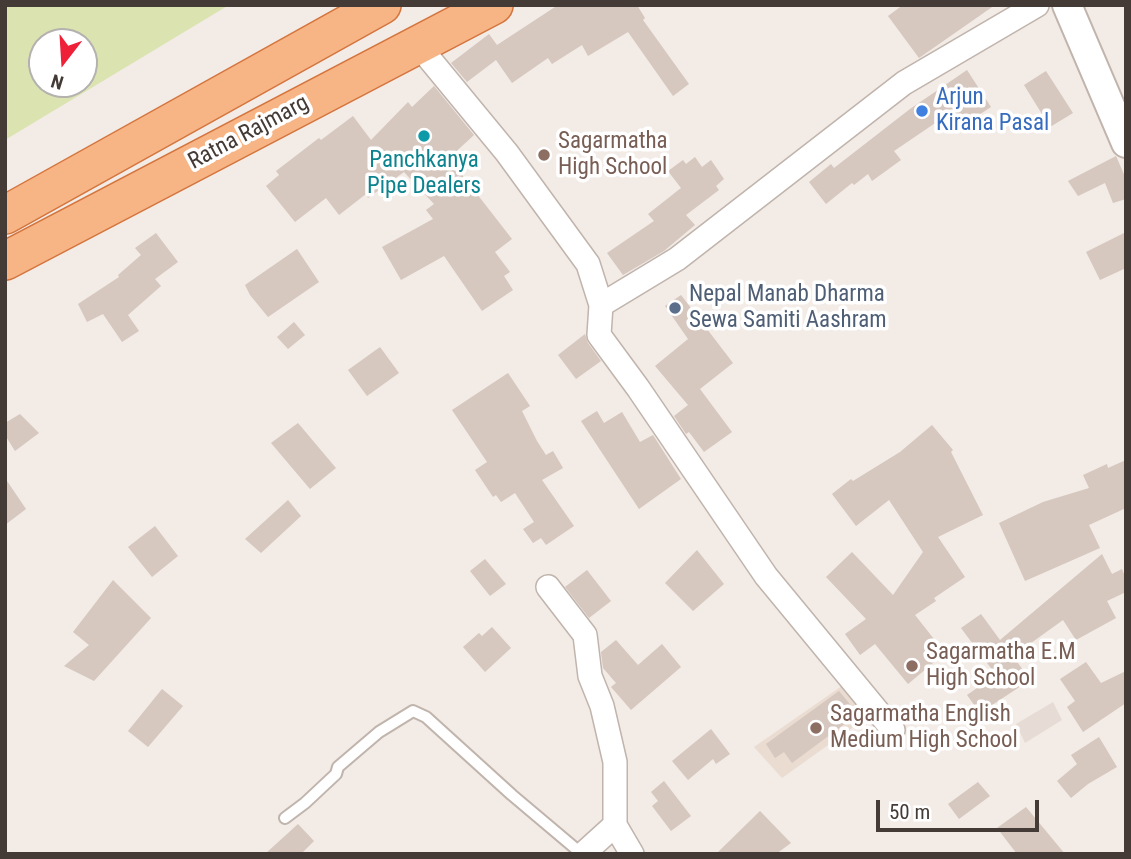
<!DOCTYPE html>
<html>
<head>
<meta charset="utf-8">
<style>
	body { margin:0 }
	#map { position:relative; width:1131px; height:859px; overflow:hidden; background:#f2ebe6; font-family:"Roboto Condensed",sans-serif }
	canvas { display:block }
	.frame { position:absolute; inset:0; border:7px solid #443b36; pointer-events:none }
	.north { position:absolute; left:28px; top:28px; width:70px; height:70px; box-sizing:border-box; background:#fff; border:2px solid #b4b1af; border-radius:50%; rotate:197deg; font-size:19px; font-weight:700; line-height:28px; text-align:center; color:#443b36 }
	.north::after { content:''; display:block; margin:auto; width:24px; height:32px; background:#ee2139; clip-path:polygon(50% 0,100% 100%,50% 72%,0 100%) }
	.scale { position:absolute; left:876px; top:800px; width:163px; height:32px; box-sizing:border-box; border:4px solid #443b36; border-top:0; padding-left:9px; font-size:21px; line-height:24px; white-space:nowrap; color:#443b36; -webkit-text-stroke:5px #fff; paint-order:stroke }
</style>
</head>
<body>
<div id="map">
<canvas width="1131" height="859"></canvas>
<div class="frame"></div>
<div class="north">N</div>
<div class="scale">50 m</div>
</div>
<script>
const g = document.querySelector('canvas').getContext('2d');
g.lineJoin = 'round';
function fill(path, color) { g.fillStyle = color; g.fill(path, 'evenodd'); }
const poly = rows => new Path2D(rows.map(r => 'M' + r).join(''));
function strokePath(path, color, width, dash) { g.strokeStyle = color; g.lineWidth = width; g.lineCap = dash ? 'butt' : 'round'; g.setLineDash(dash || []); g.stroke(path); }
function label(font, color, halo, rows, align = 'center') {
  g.font = font + ' "Roboto Condensed",sans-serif'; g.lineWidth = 7; g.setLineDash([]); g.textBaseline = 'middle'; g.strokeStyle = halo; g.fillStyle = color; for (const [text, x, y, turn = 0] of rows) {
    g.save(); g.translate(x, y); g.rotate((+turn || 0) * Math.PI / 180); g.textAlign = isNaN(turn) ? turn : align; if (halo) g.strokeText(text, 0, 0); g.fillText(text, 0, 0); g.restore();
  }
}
fill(poly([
	[1053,702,1062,720,1025,743,1016,724]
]), '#e6dcd5');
fill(poly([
	[852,679,877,710,782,778,754,747]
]), '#eadcd1');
fill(poly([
	[5,5,229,5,5,140],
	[42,42,84,42,84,84,42,84]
]), '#dbe4b1');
fill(poly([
	[558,5,637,5,645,18,643,20,689,84,673,96,628,32,588,56,582,45,552,64,548,58,512,83,496,60,467,82,451,63,489,34,497,45],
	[903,5,995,5,919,58,888,16],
	[967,70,991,107,962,126,953,111,894,151,901,160,872,181,868,174,854,185,852,183,826,204,809,182,831,164,834,168,910,109],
	[1046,71,1073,113,1050,127,1024,85],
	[434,86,474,135,449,158,512,239,495,252,510,272,504,276,513,290,482,311,444,256,401,280,382,247,433,219,426,210,434,204,404,172,368,198,366,194,339,215,326,198,295,222,266,186,279,175,276,171,319,138,321,140,353,116,371,140,408,102,412,107],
	[1116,156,1126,179,1126,199,1113,203,1105,183,1078,196,1068,181],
	[695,157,702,167,711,160,724,179,716,186,719,190,686,215,695,225,664,251,623,275,607,253,654,221,648,214,681,188,668,171,683,160,686,164],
	[1126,232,1126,268,1100,280,1086,252],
	[156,233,178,262,155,279,161,286,128,315,139,331,122,342,103,314,87,322,78,304,119,277,118,275,141,255,135,248],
	[297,249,319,282,268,317,250,295,245,285],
	[681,295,733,363,700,389,732,432,704,452,689,432,686,434,674,416,688,405,655,366,688,339,665,306],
	[294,322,305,335,288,349,277,337],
	[585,334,588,343,601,361,576,379,558,355],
	[380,347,399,373,367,396,348,370],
	[508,373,530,406,522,411,537,441,546,455,553,451,563,468,542,480,574,526,546,545,541,538,533,543,523,529,534,522,515,493,501,502,496,495,493,497,475,470,487,462,452,410],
	[597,411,604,423,622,412,640,442,653,435,681,479,639,509,581,421],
	[20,414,39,433,15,451,5,435,5,423],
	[298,423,336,468,310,489,271,443],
	[932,425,953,450,951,452,983,515,938,537,965,577,934,598,936,601,915,615,945,653,908,684,875,644,860,655,845,634,866,619,826,577,852,552,893,595,923,552,889,500,856,526,832,494,851,479,853,481,900,452],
	[1126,460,1126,508,1089,525,1100,548,1025,581,999,523,1043,502,1089,488,1083,475,1107,464,1108,468],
	[5,478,26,509,5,525],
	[288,500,301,516,261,553,245,539],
	[155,526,178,556,152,577,128,547],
	[697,550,724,584,693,611,665,583],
	[1102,554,1112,574,1122,569,1126,579,1126,592,1107,601,1116,618,1076,640,1063,620,1013,656,1030,680,980,713,967,695,996,675,961,628,981,614,1000,640],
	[485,559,506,584,490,596,470,571],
	[587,570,611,601,589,618,565,587],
	[113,580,151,618,94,681,64,666,89,645,73,632],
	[492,627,511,648,485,672,463,647,479,633,482,636],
	[616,640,638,665,662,644,681,667,631,710,611,687,616,683,603,668,601,652],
	[1086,662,1101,683,1126,671,1126,703,1083,732,1067,707,1075,701,1060,679],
	[162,689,183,706,148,747,128,731],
	[839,691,858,714,792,763,784,752,775,758,766,744],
	[711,729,730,754,716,764,713,759,688,780,672,761],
	[1099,737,1117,767,1088,784,1071,798,1057,781,1077,764,1071,755],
	[664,781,691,816,671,831,652,806,658,801,651,792],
	[978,782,990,796,959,819,948,804],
	[1026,807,1065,854,1017,854,997,828],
	[760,811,791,843,776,854,716,854],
	[298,824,314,841,301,854,265,854]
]), '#d6c7bf');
const service = poly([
	[285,818,305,803,336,774,338,767,379,732,413,711,426,717,512,795,582,854]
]);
const minor = poly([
	[418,45,507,153,588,264,601,305],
	[548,587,585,635,590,676,602,706,615,762,615,825,632,854],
	[893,730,766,576,638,388,599,335,601,305,677,259,904,83,1037,5],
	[583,854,615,825]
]);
const tertiary = poly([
	[1067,5,1126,143]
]);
const trunk = poly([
	[5,215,382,5],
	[5,261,494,5]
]);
strokePath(service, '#c0b4ac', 14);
strokePath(minor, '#c0b4ac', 26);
strokePath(tertiary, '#c0b4ac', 32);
strokePath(trunk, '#d4753e', 40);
strokePath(service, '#fff', 10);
strokePath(minor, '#fff', 23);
strokePath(tertiary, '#fff', 28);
strokePath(trunk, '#f7b484', 37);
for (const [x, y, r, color] of [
	[922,111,7,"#3f7fe0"],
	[424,136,7,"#0f9aa8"],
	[544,155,7,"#8d6e63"],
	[675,308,7,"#5c6f8a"],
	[912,666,7,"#8d6e63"],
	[816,728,7,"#8d6e63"]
]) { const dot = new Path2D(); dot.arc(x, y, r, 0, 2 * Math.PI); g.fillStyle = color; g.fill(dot); strokePath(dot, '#fff', 2.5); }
label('23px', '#366cbe', '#fff', [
	["Arjun",936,98],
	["Kirana Pasal",936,124]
], 'left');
label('23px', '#443b36', '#fff', [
	["Ratna Rajmarg",249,133,-28]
]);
label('23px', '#785e54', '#fff', [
	["Sagarmatha",558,142],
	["High School",558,168],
	["Sagarmatha E.M",926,653],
	["High School",926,679],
	["Sagarmatha English",830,715],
	["Medium High School",830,741]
], 'left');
label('23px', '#0d838f', '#fff', [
	["Panchkanya",424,161],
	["Pipe Dealers",424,187]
]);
label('23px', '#4e5e75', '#fff', [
	["Nepal Manab Dharma",689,295],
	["Sewa Samiti Aashram",689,321]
], 'left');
</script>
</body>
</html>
